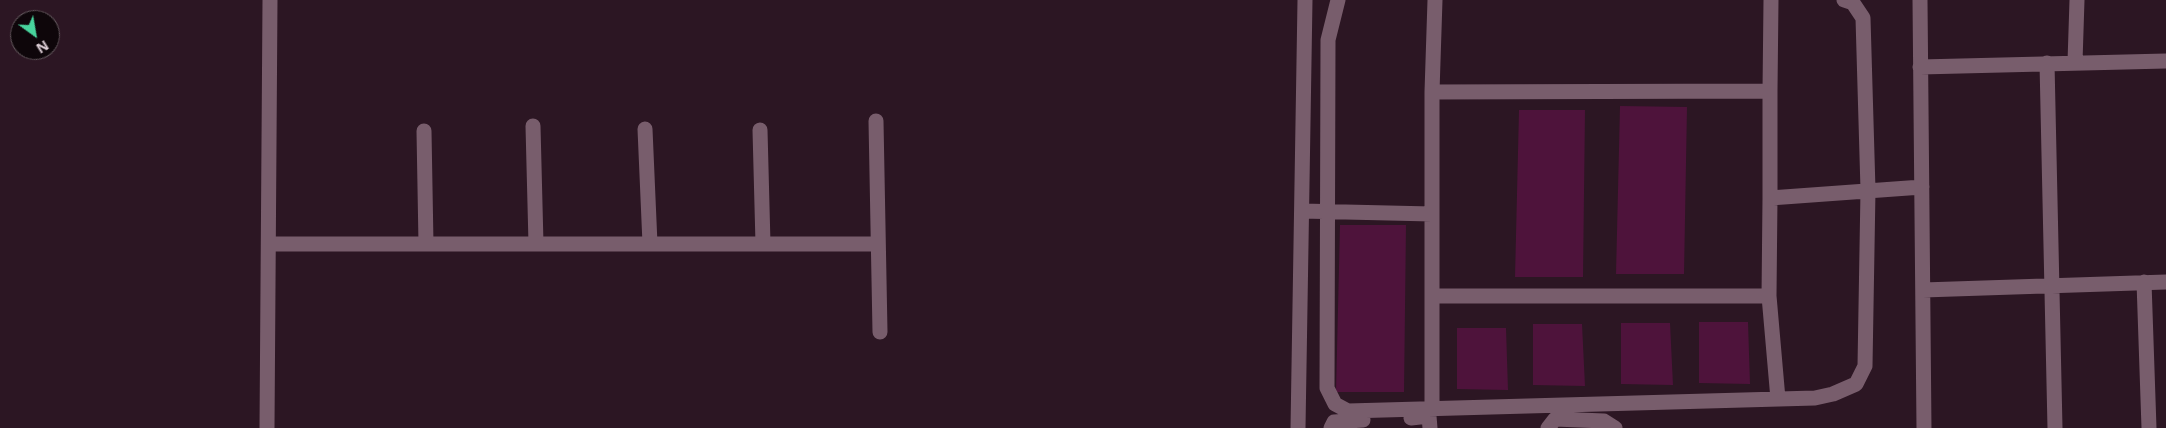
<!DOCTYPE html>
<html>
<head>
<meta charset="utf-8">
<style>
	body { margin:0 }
	#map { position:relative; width:2166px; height:428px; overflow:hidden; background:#2c1623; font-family:"Noto Sans",sans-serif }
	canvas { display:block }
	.north { position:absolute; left:10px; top:10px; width:50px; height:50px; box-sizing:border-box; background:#0e060a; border:1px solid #62575c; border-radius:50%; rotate:148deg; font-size:14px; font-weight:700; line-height:20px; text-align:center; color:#dfd0d8 }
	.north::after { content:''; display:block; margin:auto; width:18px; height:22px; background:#48d49d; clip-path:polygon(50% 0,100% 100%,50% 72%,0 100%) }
</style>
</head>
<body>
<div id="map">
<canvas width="2166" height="428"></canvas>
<div class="north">N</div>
</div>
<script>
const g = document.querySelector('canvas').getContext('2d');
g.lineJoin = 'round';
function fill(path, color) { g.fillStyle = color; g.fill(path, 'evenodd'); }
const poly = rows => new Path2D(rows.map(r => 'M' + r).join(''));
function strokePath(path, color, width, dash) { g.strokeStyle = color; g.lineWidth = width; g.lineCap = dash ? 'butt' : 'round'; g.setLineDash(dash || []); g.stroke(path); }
fill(poly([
	[1620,106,1687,107,1684,274,1616,274],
	[1519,110,1585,110,1583,277,1515,277],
	[1340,225,1406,225,1404,392,1336,392],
	[1699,322,1748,322,1750,384,1699,383],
	[1621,323,1670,323,1673,385,1621,384],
	[1533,324,1582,324,1585,386,1533,385],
	[1457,328,1506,328,1508,390,1457,389]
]), '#4e133b');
strokePath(poly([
	[1338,0,1328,40,1327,388,1335,404,1348,411,1815,398,1833,394,1856,384,1865,366,1868,190,1863,18,1853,3,1844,0],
	[1920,0,1924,428],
	[2075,62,2077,0],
	[2047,63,2055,428],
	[1920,67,2166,61],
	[1770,91,1771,0],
	[1432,92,1435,0],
	[876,121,880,332],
	[533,126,536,244],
	[645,129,650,244],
	[760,130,763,244],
	[424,131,426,244],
	[1770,198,1769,296,1432,296,1432,92,1770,91,1770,198,1922,187],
	[1302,211,1432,214],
	[269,244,878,244],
	[2144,282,2149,428],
	[1923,290,2166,282],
	[1432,296,1432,409],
	[1769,296,1778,399],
	[1411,418,1429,416,1430,428],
	[267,428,270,0],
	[1298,428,1305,0],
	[1331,428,1334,422,1363,420],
	[1548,428,1555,419,1604,421,1615,428]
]), '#785d6c', 15);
</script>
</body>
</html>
